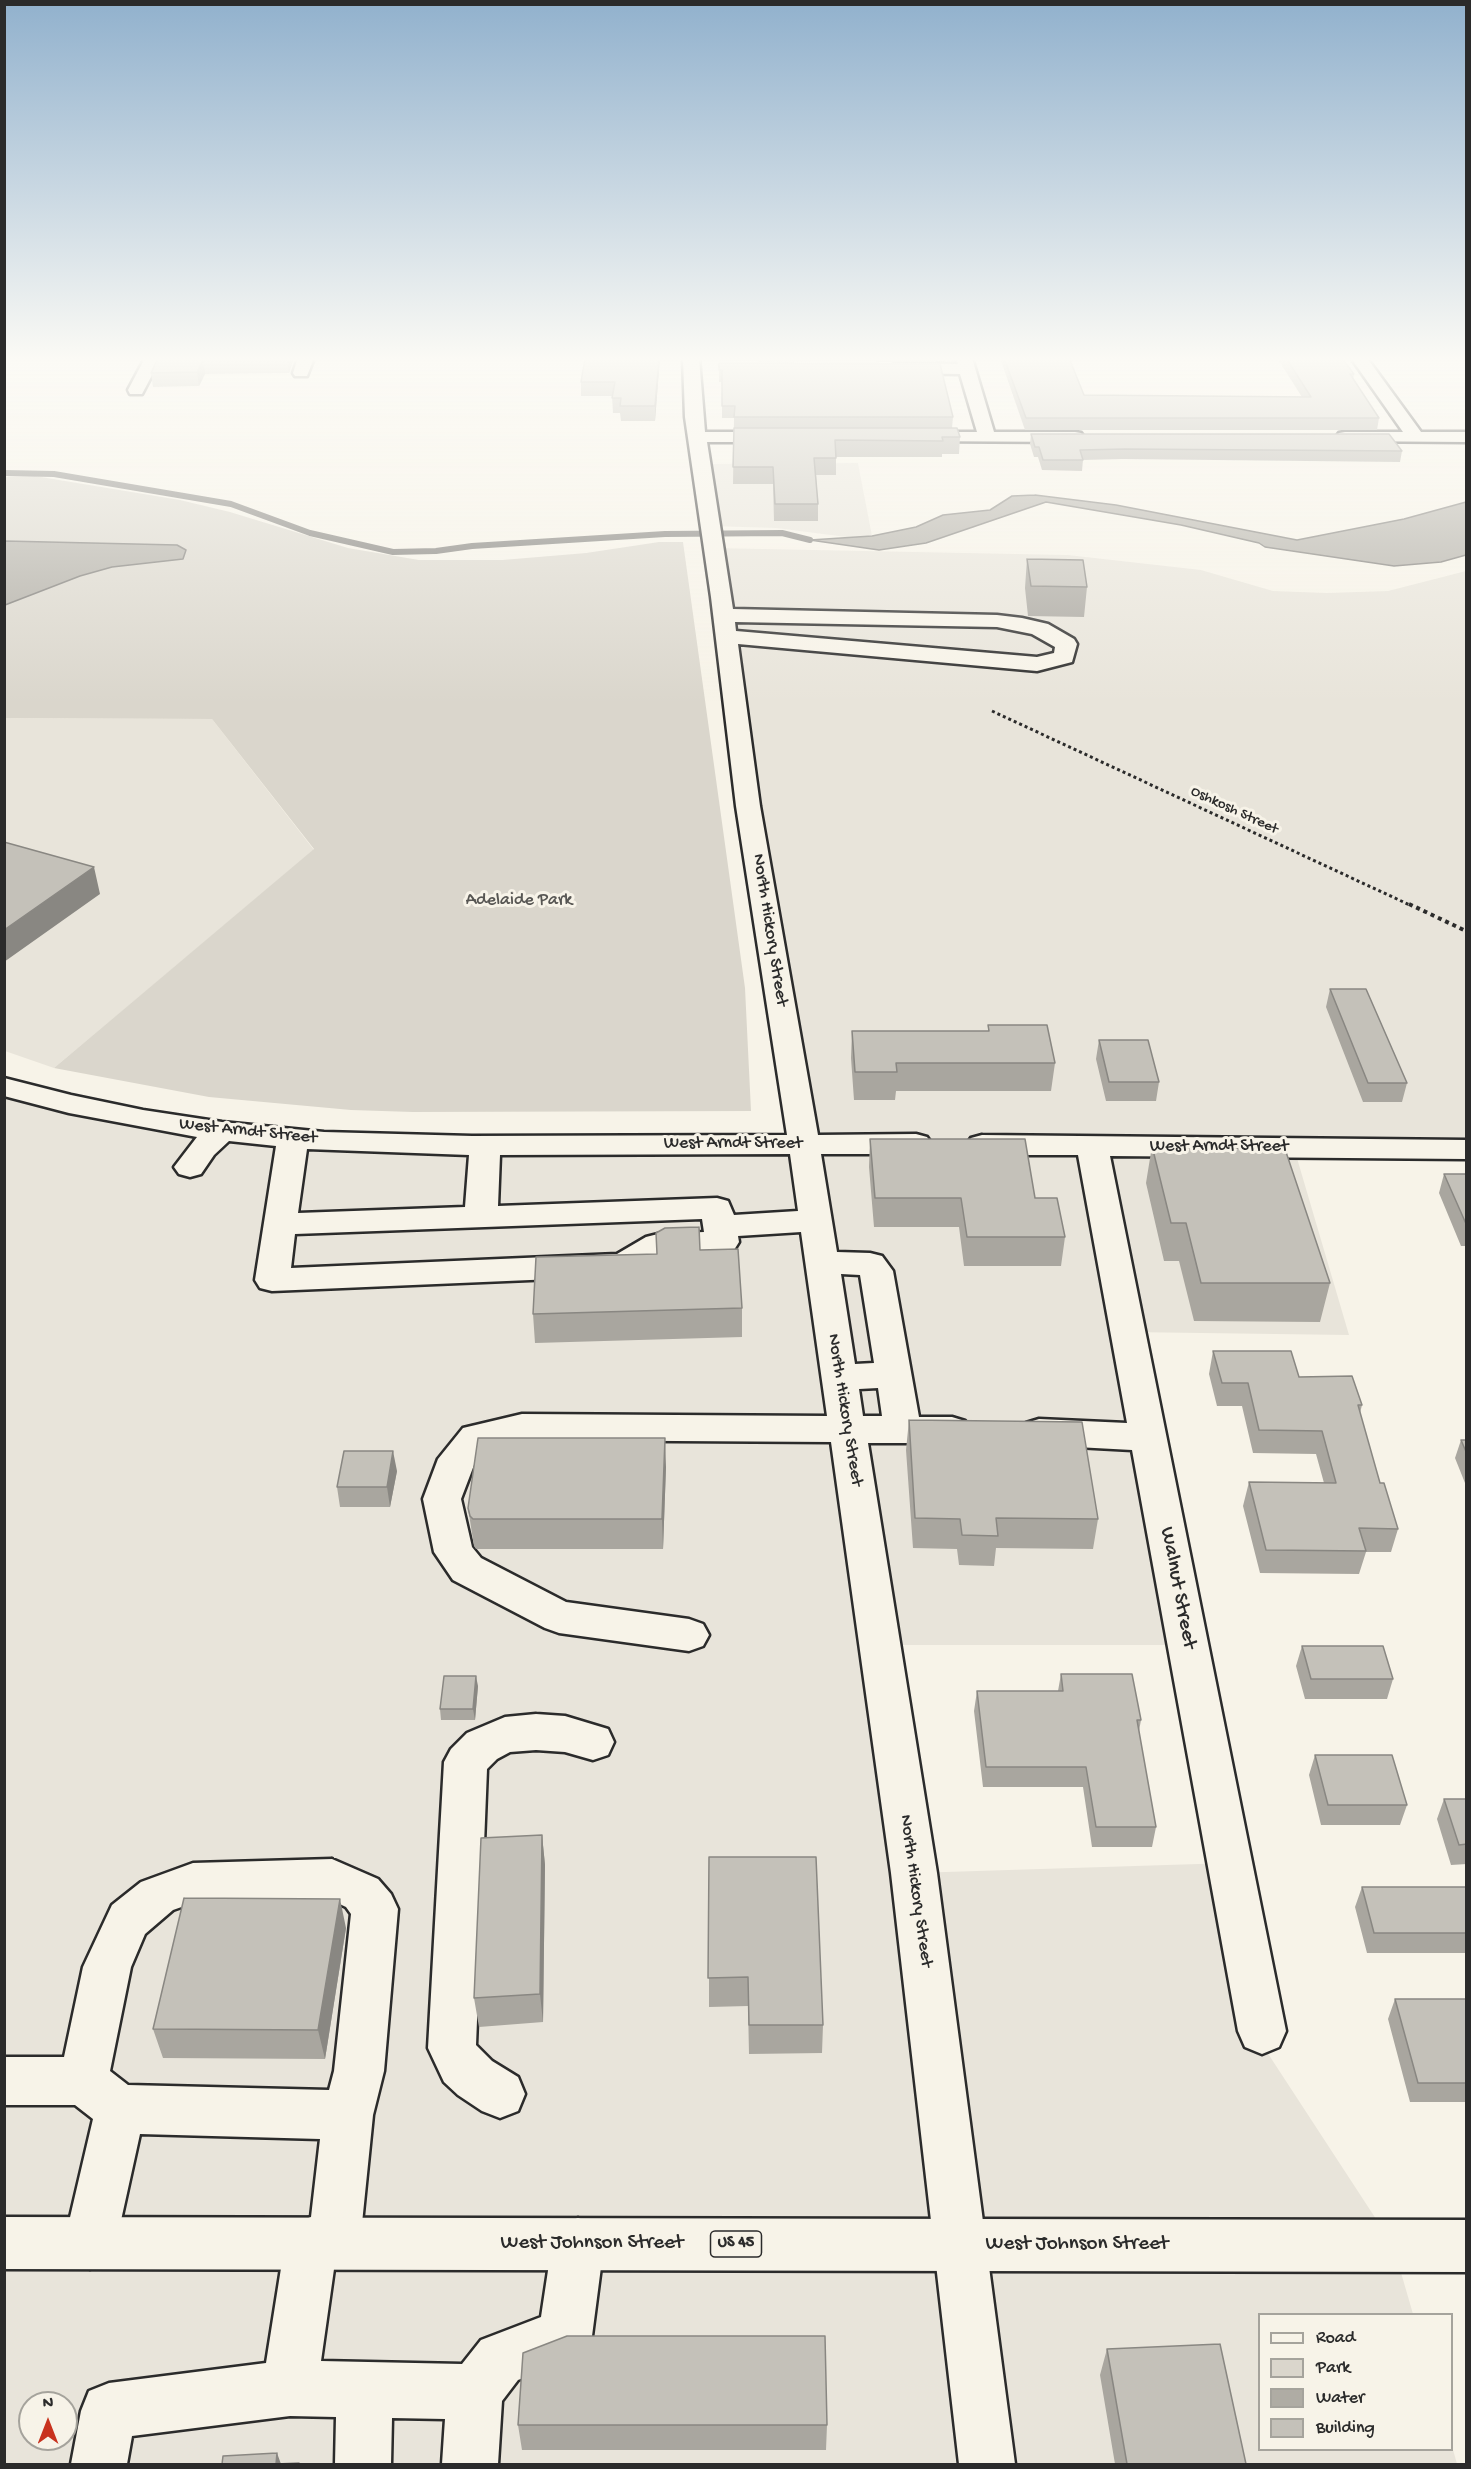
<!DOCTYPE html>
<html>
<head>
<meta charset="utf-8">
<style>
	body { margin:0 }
	#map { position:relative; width:1471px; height:2469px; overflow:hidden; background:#f7f3e8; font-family:"Gochi Hand",sans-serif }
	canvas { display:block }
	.frame { position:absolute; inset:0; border:6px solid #2b2b2b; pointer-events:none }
	.legend { position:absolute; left:1258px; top:2313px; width:195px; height:138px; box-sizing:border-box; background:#f7f3e8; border:2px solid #a5a39c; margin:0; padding:8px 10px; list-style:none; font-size:18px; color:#2b2b2b }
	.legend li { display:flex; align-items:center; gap:12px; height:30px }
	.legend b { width:30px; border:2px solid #a5a39c }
	.north { position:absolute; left:18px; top:2391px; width:60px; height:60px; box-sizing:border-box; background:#f7f3e8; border:2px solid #a5a39c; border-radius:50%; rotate:0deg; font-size:16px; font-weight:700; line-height:24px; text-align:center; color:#2b2b2b }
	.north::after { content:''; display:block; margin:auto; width:21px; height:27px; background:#c8321e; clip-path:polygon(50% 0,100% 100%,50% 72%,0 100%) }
</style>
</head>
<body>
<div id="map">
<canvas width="1471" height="2469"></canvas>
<div class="frame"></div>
<ul class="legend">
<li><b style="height:8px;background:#f7f3e8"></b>Road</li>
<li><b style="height:16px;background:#dad6cc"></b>Park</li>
<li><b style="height:16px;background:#afaca4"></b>Water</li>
<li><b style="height:16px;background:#c4c1b9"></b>Building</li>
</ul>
<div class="north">N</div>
</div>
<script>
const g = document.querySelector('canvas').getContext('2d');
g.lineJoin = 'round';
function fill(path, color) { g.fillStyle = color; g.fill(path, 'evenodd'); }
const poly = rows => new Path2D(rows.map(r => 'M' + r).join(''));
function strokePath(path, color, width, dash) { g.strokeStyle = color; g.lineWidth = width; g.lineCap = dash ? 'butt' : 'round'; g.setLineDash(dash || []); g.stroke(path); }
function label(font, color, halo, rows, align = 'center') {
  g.font = font + ' "Gochi Hand",sans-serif'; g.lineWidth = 6; g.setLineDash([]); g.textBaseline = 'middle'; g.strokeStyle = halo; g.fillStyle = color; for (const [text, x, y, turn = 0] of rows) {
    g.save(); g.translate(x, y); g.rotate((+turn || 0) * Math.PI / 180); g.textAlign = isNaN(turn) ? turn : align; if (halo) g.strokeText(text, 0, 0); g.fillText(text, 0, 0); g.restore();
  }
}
fill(poly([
	[858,463,872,536,854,538,776,528,710,526,701,464],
	[714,548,1068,555,1201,570,1273,591,1327,593,1388,591,1466,571,1466,1149,1294,1148,1349,1335,1128,1332,1188,1645,880,1645,914,1873,1230,1863,1265,2049,1393,2245,1413,2314,1260,2314,1260,2450,1452,2450,1452,2446,1457,2464,5,2464,4,1087,222,1131,803,1143],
	[30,2403,66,2403,66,2439,30,2439],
	[5,718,212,719,314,850,54,1068,5,1051]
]), '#e8e4da');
fill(poly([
	[35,476,180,500,230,512,348,548,419,560,502,560,586,553,659,542,683,542,745,988,751,1111,413,1112,351,1110,209,1097,54,1068,314,849,212,719,5,718,4,477]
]), '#dad6cc');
const water = poly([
	[1035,495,1116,505,1297,540,1404,519,1466,502,1466,555,1441,562,1394,566,1265,547,1259,543,1181,525,1046,502,926,543,879,550,810,540,872,536,916,527,943,515,990,510,1012,496,1035,495],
	[5,541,177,545,186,550,183,559,112,567,80,576,5,605,5,541]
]);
fill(water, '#afaca4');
strokePath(water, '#7a7874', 1.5);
strokePath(poly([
	[4,473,54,474,231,504,310,533,393,552,436,551,472,546,665,534,782,533,810,540]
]), '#7a7874', 6);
const minor = poly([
	[145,358,161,358,142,394,130,394,128,390,145,358],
	[298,358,314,358,307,376,295,376,293,373,298,358],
	[683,358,699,358,705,432,778,432,784,433,787,437,784,441,778,442,707,442,733,609,997,615,1022,618,1048,624,1074,639,1077,644,1072,662,1037,671,738,644,760,806,818,1135,916,1134,927,1137,932,1144,927,1151,916,1154,821,1154,837,1252,870,1253,882,1256,893,1271,919,1417,952,1417,965,1421,970,1430,965,1439,952,1443,868,1443,937,1873,1015,2464,959,2464,891,1873,831,1442,522,1440,488,1448,474,1465,461,1499,472,1547,481,1558,566,1602,689,1619,703,1624,709,1635,703,1646,689,1651,559,1633,545,1628,453,1580,434,1552,423,1499,438,1459,463,1428,522,1414,827,1416,801,1232,738,1236,739,1242,734,1250,722,1253,665,1255,636,1273,624,1276,272,1291,260,1288,255,1280,276,1146,229,1141,214,1155,201,1174,190,1177,179,1174,174,1167,197,1137,69,1113,4,1096,4,1078,71,1095,143,1110,222,1122,324,1132,472,1136,787,1135,736,806,711,597,685,417,683,358],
	[735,622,997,627,1032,634,1055,647,1054,653,1037,657,736,631,735,622],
	[307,1149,469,1155,465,1207,298,1213,307,1149],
	[790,1154,798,1211,734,1215,728,1201,717,1198,498,1206,500,1155,790,1154],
	[702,1219,704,1232,658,1234,646,1237,617,1254,291,1268,295,1234,702,1219],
	[841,1274,860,1275,874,1363,855,1364,841,1274],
	[878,1388,882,1416,863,1416,859,1389,878,1388],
	[956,358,972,358,994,432,1075,432,1081,433,1084,437,1081,441,1075,442,910,441,907,437,910,433,916,432,977,432,960,374,896,373,888,368,896,363,958,364,956,358],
	[1351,358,1367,358,1421,432,1466,432,1466,442,1339,441,1336,437,1339,433,1345,432,1403,432,1351,358],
	[982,1135,1466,1140,1466,1159,1110,1156,1286,2031,1279,2047,1262,2054,1245,2047,1238,2031,1132,1450,1039,1445,1026,1441,1021,1432,1026,1423,1039,1419,1127,1423,1078,1155,982,1155,971,1152,966,1145,971,1138,982,1135],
	[536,1714,565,1716,608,1729,614,1742,608,1755,593,1760,565,1752,536,1750,510,1752,497,1759,487,1769,476,2045,492,2061,518,2077,525,2094,518,2111,500,2118,482,2111,458,2095,444,2082,428,2048,444,1762,451,1749,467,1733,505,1717,536,1714],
	[332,1859,378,1879,391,1894,398,1909,384,2071,373,2115,360,2243,353,2262,334,2269,321,2361,462,2364,481,2340,541,2317,552,2244,559,2225,578,2218,597,2225,604,2244,592,2336,584,2355,518,2380,502,2401,498,2464,442,2464,445,2419,392,2418,391,2464,335,2464,336,2417,290,2416,132,2436,127,2464,71,2464,81,2411,89,2391,109,2383,266,2363,285,2243,292,2224,311,2217,320,2139,140,2134,116,2243,109,2262,90,2269,71,2262,64,2243,93,2119,75,2105,4,2105,4,2057,64,2057,83,1967,112,1905,141,1882,193,1863,332,1859],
	[329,1899,346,1907,351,1914,334,2071,329,2090,128,2085,110,2071,131,1967,145,1934,173,1910,193,1903,329,1899]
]);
const major = poly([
	[4,2217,1466,2220,1466,2272,4,2269,4,2217]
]);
strokePath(minor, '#2b2b2b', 5);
strokePath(major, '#2b2b2b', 5);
strokePath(poly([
	[992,711,1412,906]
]), '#2b2b2b', 3, [3, 3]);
strokePath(poly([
	[1409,904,1466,931]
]), '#2b2b2b', 4, [4, 4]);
fill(minor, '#f7f3e8');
fill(major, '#f7f3e8');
fill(poly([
	[158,358,294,358,289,373,205,374,199,386,153,387,151,373],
	[585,358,660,358,655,421,621,421,620,413,613,413,612,396,581,396,581,382],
	[720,358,936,358,936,362,720,361],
	[1000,358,1069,358,1084,395,1302,397,1277,358,1342,358,1354,374,1353,380,1379,418,1377,430,1025,430],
	[719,363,953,417,952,428,960,437,959,454,942,454,942,457,836,457,836,475,816,475,818,504,818,521,774,521,773,484,733,484,734,418,722,418,722,382,719,382],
	[1031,434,1402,451,1400,462,1123,459,1083,460,1082,471,1042,470,1038,457,1034,457,1030,444],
	[1027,559,1087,587,1084,617,1028,616,1025,588],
	[1330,989,1407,1083,1402,1102,1363,1102,1326,1007],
	[988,1025,1055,1063,1051,1091,896,1091,895,1100,854,1100,851,1058,852,1031,988,1031],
	[1099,1040,1159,1082,1156,1101,1106,1101,1096,1059],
	[870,1139,1035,1198,1065,1237,1061,1266,964,1266,959,1227,874,1227,869,1167],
	[1152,1146,1330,1283,1320,1322,1194,1321,1179,1261,1164,1261,1146,1183],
	[1444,1174,1467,1174,1467,1246,1461,1246,1439,1193],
	[700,1250,742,1308,742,1337,535,1343,533,1314,657,1254],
	[1213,1351,1299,1377,1362,1405,1360,1413,1380,1483,1398,1529,1391,1552,1366,1552,1359,1574,1260,1573,1243,1506,1249,1482,1324,1483,1316,1454,1253,1453,1242,1406,1217,1406,1209,1374],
	[909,1420,1098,1519,1093,1549,996,1548,994,1566,959,1565,957,1549,913,1548,906,1450],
	[1461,1440,1467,1440,1467,1488,1455,1458],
	[666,1467,663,1549,476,1549,474,1546,468,1508],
	[397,1471,390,1507,340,1507,337,1487],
	[1302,1646,1393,1679,1387,1699,1305,1699,1296,1666],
	[1061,1674,1141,1720,1139,1731,1156,1827,1152,1847,1092,1847,1083,1787,983,1787,974,1711,977,1691,1058,1691],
	[478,1686,475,1720,441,1720,440,1709],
	[1315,1755,1407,1805,1400,1825,1321,1825,1309,1775],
	[1444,1799,1467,1799,1467,1864,1451,1865,1437,1819],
	[542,1835,545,1865,543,2022,479,2027,474,1998],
	[709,1857,823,2025,822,2053,749,2054,748,2006,709,2007],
	[1362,1887,1467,1887,1467,1953,1367,1953,1355,1907],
	[346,1928,325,2059,163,2058,153,2029],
	[1395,1999,1467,1999,1467,2102,1410,2102,1388,2019],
	[1107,2349,1246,2464,1115,2464,1100,2375],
	[518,2425,827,2425,826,2450,522,2450]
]), '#a9a69f');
fill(poly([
	[287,358,294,358,289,373,287,359],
	[659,358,660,358,655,421,655,406],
	[203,360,205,374,199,386,197,372],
	[94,867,100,894,4,962,4,930],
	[665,1438,666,1467,663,1549,662,1519],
	[393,1451,397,1471,390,1507,387,1487],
	[476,1676,478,1686,475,1720,473,1709],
	[542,1835,545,1865,543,2022,540,1994],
	[340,1899,346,1928,325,2059,318,2030],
	[277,2453,281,2464,276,2464]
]), '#898782');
const building = poly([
	[158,358,287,358,287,359,203,360,197,372,151,373,158,358],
	[585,358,659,358,655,406,620,406,621,398,612,398,615,382,581,382,585,358],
	[1004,358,1069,358,1084,395,1311,397,1286,358,1342,358,1354,374,1350,374,1379,418,1026,418,1004,358],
	[719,363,940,364,953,417,734,417,735,406,722,406,722,370,719,370,719,363],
	[734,428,957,428,960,437,942,437,943,441,835,440,836,458,814,458,818,504,775,504,773,467,733,467,734,428],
	[1031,434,1389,434,1402,451,1125,449,1080,450,1083,460,1043,460,1039,447,1035,447,1031,434],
	[1027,559,1083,560,1087,587,1031,586,1027,559],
	[4,842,94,867,4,930,4,842],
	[1330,989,1366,989,1407,1083,1368,1083,1330,989],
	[988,1025,1047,1025,1055,1063,896,1063,897,1072,855,1072,852,1031,989,1031,988,1025],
	[1099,1040,1148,1040,1159,1082,1109,1082,1099,1040],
	[870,1139,1025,1139,1035,1198,1057,1198,1065,1237,967,1237,961,1198,875,1198,870,1139],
	[1152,1146,1285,1149,1330,1283,1201,1283,1186,1223,1171,1223,1152,1146],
	[1444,1174,1467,1174,1467,1226,1444,1174],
	[699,1227,700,1250,738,1249,742,1308,533,1314,536,1257,657,1254,656,1233,665,1228,699,1227],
	[1213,1351,1291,1351,1299,1377,1352,1376,1362,1405,1358,1405,1380,1483,1384,1483,1398,1529,1359,1528,1366,1551,1266,1550,1249,1482,1336,1483,1322,1431,1259,1430,1248,1383,1222,1383,1213,1351],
	[909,1420,1082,1422,1098,1519,996,1518,998,1536,962,1535,960,1519,915,1518,909,1420],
	[478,1438,665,1438,662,1519,473,1519,470,1516,468,1508,478,1438],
	[1461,1440,1467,1440,1467,1454,1461,1440],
	[344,1451,393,1451,387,1487,337,1487,344,1451],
	[1302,1646,1383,1646,1393,1679,1311,1679,1302,1646],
	[1061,1674,1132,1674,1141,1720,1137,1720,1156,1827,1096,1827,1086,1767,986,1767,977,1691,1063,1691,1061,1674],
	[444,1676,476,1676,473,1709,440,1709,444,1676],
	[1315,1755,1392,1755,1407,1805,1328,1805,1315,1755],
	[1444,1799,1467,1799,1467,1844,1459,1845,1444,1799],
	[542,1835,540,1994,474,1998,481,1838,542,1835],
	[709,1857,816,1857,823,2025,749,2025,748,1977,708,1978,709,1857],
	[1362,1887,1467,1887,1467,1933,1374,1933,1362,1887],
	[184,1898,340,1899,318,2030,153,2029,184,1898],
	[1395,1999,1467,1999,1467,2083,1418,2083,1395,1999],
	[567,2336,825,2336,827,2425,518,2425,523,2353,567,2336],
	[1220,2344,1246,2464,1127,2464,1107,2349,1220,2344],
	[277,2453,276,2464,299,2463,299,2464,222,2464,223,2456,277,2453]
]);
fill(building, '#c4c1b9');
strokePath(building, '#898782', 1.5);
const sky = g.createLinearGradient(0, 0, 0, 704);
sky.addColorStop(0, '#91b1cd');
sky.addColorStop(0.51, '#fbfaf5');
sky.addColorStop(1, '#fbfaf500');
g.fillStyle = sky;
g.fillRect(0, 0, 1471, 704);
label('15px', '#2b2b2b', '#f7f3e8', [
	["Oshkosh Street",1234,811,25]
]);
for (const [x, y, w] of [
	[736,2244,51]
]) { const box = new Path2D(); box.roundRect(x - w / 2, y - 13, w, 26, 4.5); g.fillStyle = '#f7f3e8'; g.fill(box); strokePath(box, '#2b2b2b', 1.5); }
label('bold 16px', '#2b2b2b', null, [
	["US 45",736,2244]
]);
label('18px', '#575653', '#f7f3e8', [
	["Adelaide Park",519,901]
]);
label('18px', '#2b2b2b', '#f7f3e8', [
	["North Hickory Street",769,930,81],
	["West Arndt Street",248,1132,6],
	["West Arndt Street",733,1144],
	["West Arndt Street",1219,1147],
	["North Hickory Street",844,1410,81],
	["North Hickory Street",915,1891,82]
]);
label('21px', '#2b2b2b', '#f7f3e8', [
	["Walnut Street",1177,1588,79],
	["West Johnson Street",592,2244],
	["West Johnson Street",1077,2245]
]);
</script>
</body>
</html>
